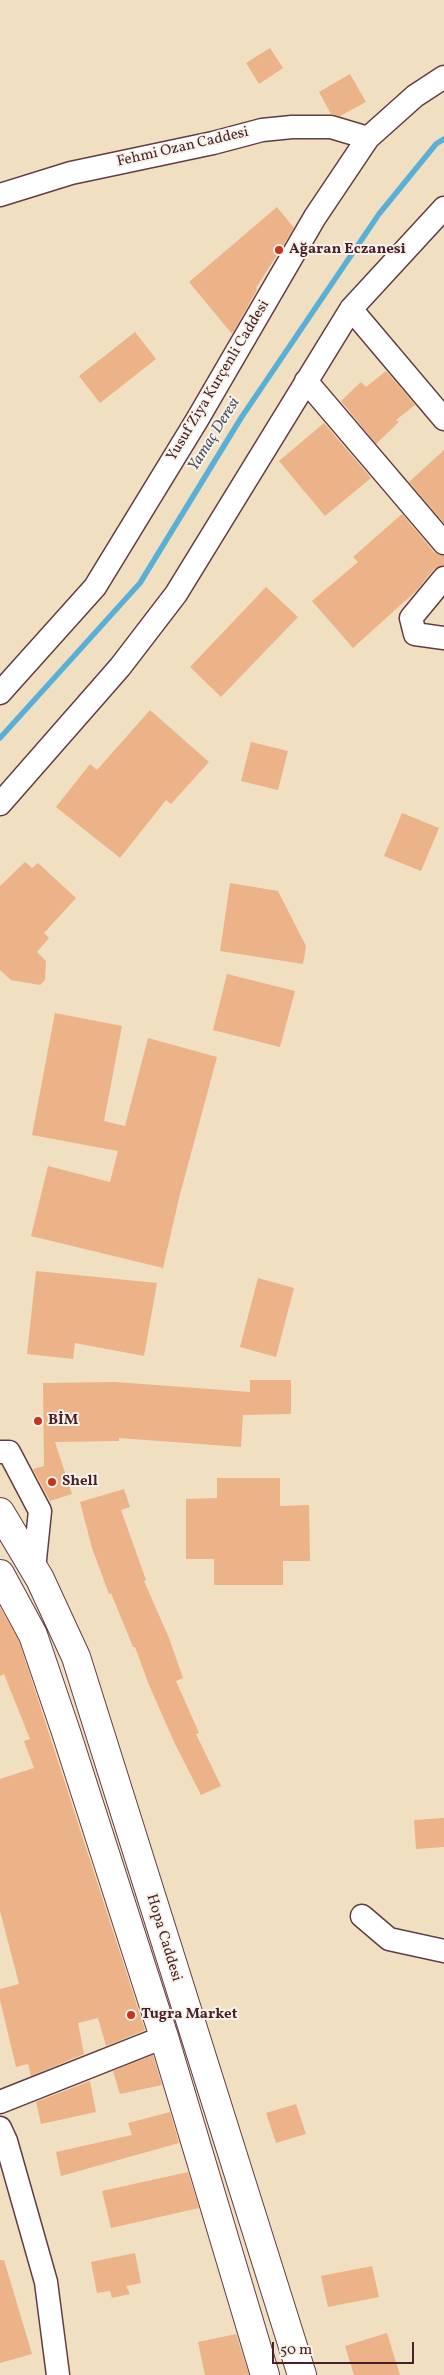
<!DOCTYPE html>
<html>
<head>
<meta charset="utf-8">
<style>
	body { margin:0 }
	#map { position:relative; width:444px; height:2375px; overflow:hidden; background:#f0e0c1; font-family:Vollkorn,serif }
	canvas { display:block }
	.scale { position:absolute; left:272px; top:2342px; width:142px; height:22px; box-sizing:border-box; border:2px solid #4a1f2b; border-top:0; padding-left:6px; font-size:15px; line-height:18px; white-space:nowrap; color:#4a1f2b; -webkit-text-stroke:4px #f7f3e8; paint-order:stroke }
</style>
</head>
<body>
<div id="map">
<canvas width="444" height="2375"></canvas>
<div class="scale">50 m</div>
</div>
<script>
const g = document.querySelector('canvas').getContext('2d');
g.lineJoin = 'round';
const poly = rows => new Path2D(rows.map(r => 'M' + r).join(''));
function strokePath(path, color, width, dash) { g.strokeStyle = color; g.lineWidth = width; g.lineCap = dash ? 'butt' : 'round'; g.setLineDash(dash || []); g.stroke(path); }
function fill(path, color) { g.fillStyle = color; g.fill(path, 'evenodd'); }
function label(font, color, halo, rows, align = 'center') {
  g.font = font + ' Vollkorn,serif'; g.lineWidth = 4; g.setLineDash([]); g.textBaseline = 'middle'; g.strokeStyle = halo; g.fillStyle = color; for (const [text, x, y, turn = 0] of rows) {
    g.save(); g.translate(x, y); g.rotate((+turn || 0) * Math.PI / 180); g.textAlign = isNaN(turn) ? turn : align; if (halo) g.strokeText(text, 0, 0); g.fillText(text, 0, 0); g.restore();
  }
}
strokePath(poly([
	[0,738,140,583,241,418,379,214,436,144,444,139]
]), '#5aafd6', 5.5);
fill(poly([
	[270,48,283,68,259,84,246,63],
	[350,74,366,102,340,116,331,114,319,92],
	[277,207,294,228,256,288,257,290,232,334,189,282],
	[135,332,156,359,100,403,79,376],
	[386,371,415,405,396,420,399,422,376,444,341,401,361,382,366,387],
	[324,423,371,478,325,516,279,461],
	[444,450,444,523,409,482],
	[402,514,434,552,444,556,444,565,434,569,416,591,353,648,312,601,358,562,353,557],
	[266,587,298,617,221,697,190,667],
	[150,710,209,762,171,804,166,800,120,858,56,807,90,764,97,770],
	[251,742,288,751,278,790,241,781],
	[402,813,439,828,421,871,384,856],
	[25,862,32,868,38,863,76,898,44,933,49,938,37,952,46,961,45,980,40,985,11,980,0,970,0,886],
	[230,883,278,891,306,946,303,964,220,951],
	[227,974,295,991,280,1047,213,1030],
	[55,1013,122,1026,104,1121,125,1126,148,1038,217,1057,179,1198,163,1268,31,1236,48,1166,110,1182,118,1151,32,1135],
	[36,1271,157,1283,144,1356,75,1343,73,1359,27,1354],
	[258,1278,294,1288,276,1357,240,1347],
	[250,1380,291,1380,291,1414,243,1415,241,1447,119,1438,119,1441,55,1442,72,1494,50,1501,33,1469,44,1466,43,1383,115,1382,250,1392],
	[217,1478,280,1478,280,1506,309,1505,310,1561,283,1561,283,1585,214,1585,214,1559,186,1559,186,1499,217,1498],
	[124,1489,130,1507,121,1510,146,1580,144,1581,169,1638,183,1678,176,1681,199,1733,196,1734,221,1786,201,1795,175,1744,149,1685,135,1647,133,1647,111,1593,109,1594,92,1548,80,1502],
	[0,1607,19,1641,145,2030,106,2046,98,2018,78,2023,84,2054,31,2076,28,2064,16,2067,0,2000,0,1989,19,1984,0,1911,0,1779,34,1768,24,1741,30,1739,4,1674,0,1676],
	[444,1818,444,1847,416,1849,414,1820],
	[153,2055,162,2085,120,2094,113,2071],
	[90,2081,96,2112,41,2124,36,2102],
	[296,2104,306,2134,276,2143,266,2113],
	[170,2112,179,2143,61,2176,56,2152,132,2135,128,2123],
	[188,2172,199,2208,111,2228,102,2191],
	[135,2253,141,2283,126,2286,130,2294,112,2298,110,2291,97,2293,91,2262],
	[0,2260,4,2260,32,2354,0,2363],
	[372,2266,379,2297,328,2307,321,2276],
	[387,2333,400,2375,354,2375,345,2346],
	[236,2334,249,2375,205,2375,198,2342]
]), '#ecb288');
const minor = poly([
	[0,195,71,173,213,143,262,130,292,127,331,127,368,138],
	[351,309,444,419],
	[306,381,444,543],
	[444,578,411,618,415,634,444,638],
	[0,693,95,587,197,420,315,217,368,138,415,96,444,77],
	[0,804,120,667,176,594,351,309,444,208],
	[0,1452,9,1452,40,1511,34,1569],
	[362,1916,389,1939,444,1951],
	[0,2102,164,2037],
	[0,2128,6,2141,46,2282,58,2375]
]);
const major = poly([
	[0,1512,40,1579,76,1657,302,2375],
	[0,1574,33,1635,66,1732,164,2037,265,2375]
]);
strokePath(minor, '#633c42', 25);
strokePath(major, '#633c42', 30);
strokePath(minor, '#fff', 22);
strokePath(major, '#fff', 28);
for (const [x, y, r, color] of [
	[279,250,5,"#c8321e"],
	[38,1421,5,"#c8321e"],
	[52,1482,5,"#c8321e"],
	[131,2015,5,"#c8321e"]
]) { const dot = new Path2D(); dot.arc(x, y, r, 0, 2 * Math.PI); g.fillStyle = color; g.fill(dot); strokePath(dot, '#f7f3e8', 2); }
label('15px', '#4a1f2b', '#f7f3e8', [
	["Fehmi Ozan Caddesi",183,148,-13],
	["Yusuf Ziya Kurçenli Caddesi",219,381,-59],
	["Hopa Caddesi",163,1938,73]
]);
label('bold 15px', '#4a1f2b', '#f7f3e8', [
	["Ağaran Eczanesi",289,250],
	["BİM",48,1421],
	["Shell",62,1482],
	["Tugra Market",141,2015]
], 'left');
label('italic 16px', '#505167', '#f7f3e8', [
	["Yamaç Deresi",215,435,-58]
]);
</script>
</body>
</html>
